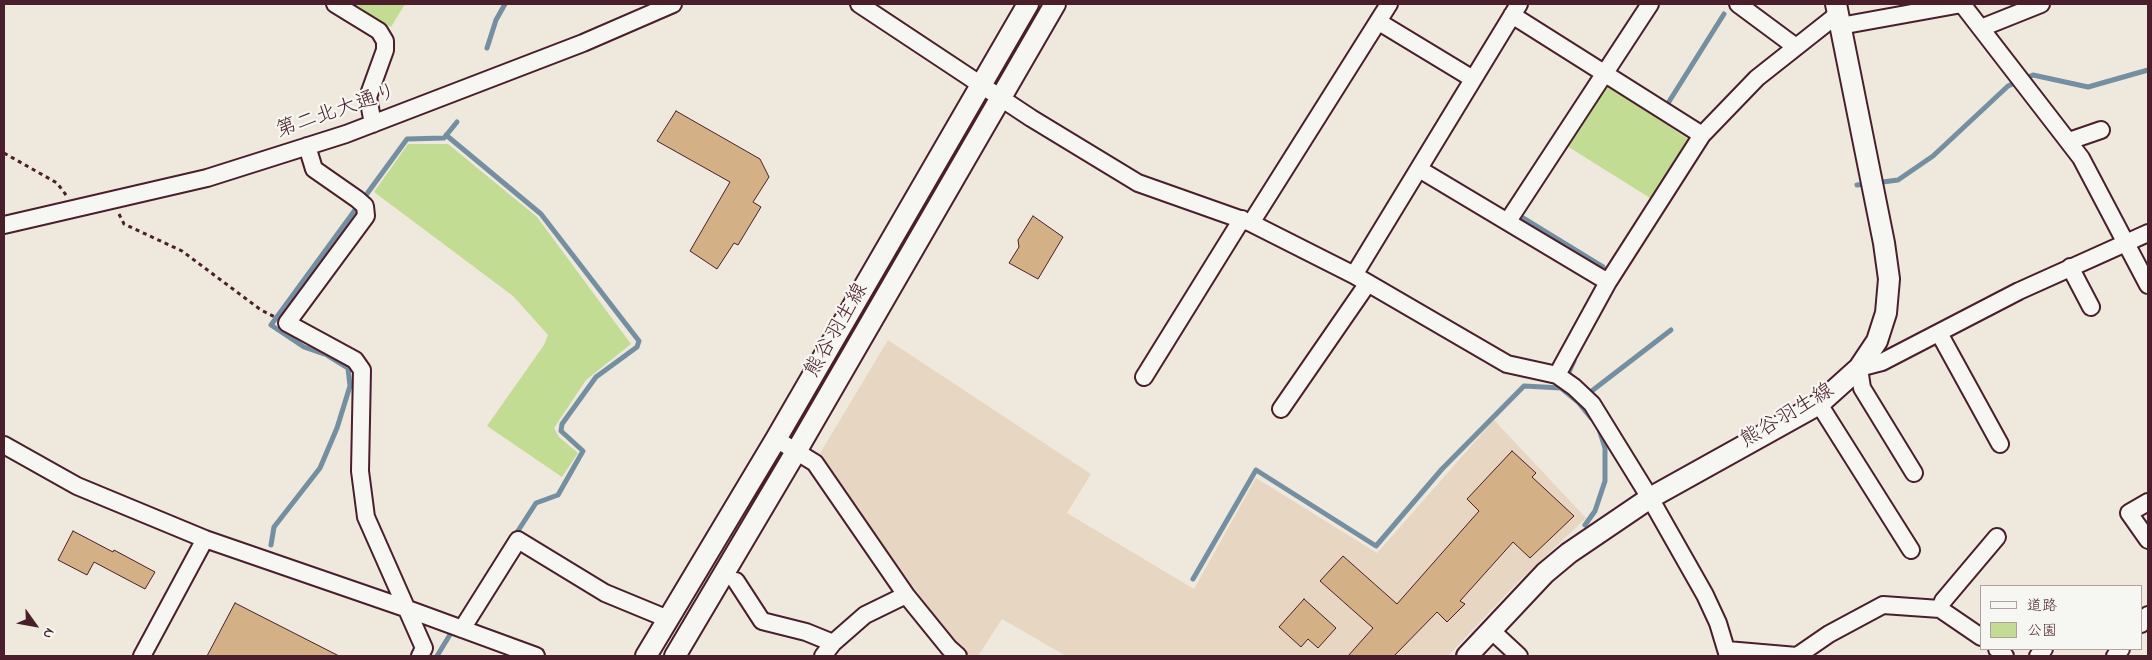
<!DOCTYPE html>
<html>
<head>
<meta charset="utf-8">
<style>
	body { margin:0 }
	#map { position:relative; width:2152px; height:660px; overflow:hidden; background:#efe8dc; font-family:"Indie Flower","Klee One",sans-serif }
	canvas { display:block }
	.frame { position:absolute; inset:0; border:5px solid #4a1f2b; pointer-events:none }
	.legend { position:absolute; left:1980px; top:585px; width:162px; height:65px; box-sizing:border-box; background:#f6f6f2; border:1px solid #b1a0a2; margin:0; padding:6px 9px; list-style:none; font-size:15px; color:#4a1f2b }
	.legend li { display:flex; align-items:center; gap:10px; height:25px }
	.legend b { width:25px; border:1px solid #b1a0a2 }
	.north { position:absolute; left:10px; top:600px; width:50px; height:50px; -webkit-text-stroke:4px #f6f6f2; paint-order:stroke; rotate:122deg; font-size:14px; font-weight:700; line-height:20px; text-align:center; color:#4a1f2b }
	.north::after { content:''; display:block; margin:auto; width:18px; height:22px; background:#4a1f2b; clip-path:polygon(50% 0,100% 100%,50% 72%,0 100%) }
</style>
</head>
<body>
<div id="map">
<canvas width="2152" height="660"></canvas>
<div class="frame"></div>
<ul class="legend">
<li><b style="height:6px;background:#f6f6f2"></b>道路</li>
<li><b style="height:14px;background:#c3dc93"></b>公園</li>
</ul>
<div class="north">N</div>
</div>
<script>
const g = document.querySelector('canvas').getContext('2d');
g.lineJoin = 'round';
function fill(path, color) { g.fillStyle = color; g.fill(path, 'evenodd'); }
const poly = rows => new Path2D(rows.map(r => 'M' + r).join(''));
function strokePath(path, color, width, dash) { g.strokeStyle = color; g.lineWidth = width; g.lineCap = dash ? 'butt' : 'round'; g.setLineDash(dash || []); g.stroke(path); }
function label(font, color, halo, rows, align = 'center') {
  g.font = font + ' "Indie Flower","Klee One",sans-serif'; g.lineWidth = 4.5; g.setLineDash([]); g.textBaseline = 'middle'; g.strokeStyle = halo; g.fillStyle = color; for (const [text, x, y, turn = 0] of rows) {
    g.save(); g.translate(x, y); g.rotate((+turn || 0) * Math.PI / 180); g.textAlign = isNaN(turn) ? turn : align; if (halo) g.strokeText(text, 0, 0); g.fillText(text, 0, 0); g.restore();
  }
}
fill(poly([
	[888,340,1091,474,1067,513,1194,589,1256,478,1377,553,1494,420,1586,518,1516,584,1448,656,1066,656,1002,619,978,656,969,656,940,624,819,455]
]), '#e7d7c2');
fill(poly([
	[348,4,405,4,391,27],
	[1605,84,1688,139,1650,198,1567,146],
	[408,144,448,144,537,217,631,344,586,380,554,428,559,437,578,453,562,477,487,426,544,345,548,335,513,296,374,192]
]), '#c3dc93');
strokePath(poly([
	[487,48,496,20,505,4],
	[1665,108,1724,14],
	[446,135,541,214,639,341,637,347,596,377,562,424,561,431,583,451,558,495,536,503,514,537],
	[1875,183,1898,180,1933,156,2008,86,2033,75,2088,87,2148,70],
	[1857,185,1867,184],
	[1523,218,1603,267],
	[1569,372,1574,361],
	[1593,390,1671,330],
	[1585,525,1595,511,1605,481,1605,448,1599,429],
	[271,545,274,527,320,468,337,428,350,386,348,368,327,355,304,347,271,325,407,139,444,138,457,122],
	[1193,579,1256,470,1376,546,1442,469,1524,386,1561,388,1578,402,1591,418],
	[437,656,451,633]
]), '#738fa1', 5);
const building = poly([
	[676,111,760,159,769,177,753,202,761,207,738,245,734,243,717,269,690,251,730,182,657,141,676,111],
	[1033,216,1063,237,1038,279,1009,263,1019,247,1018,240,1033,216],
	[1512,451,1536,473,1532,477,1574,516,1530,558,1513,542,1460,601,1465,604,1447,622,1437,612,1394,656,1348,656,1373,628,1320,581,1343,556,1397,604,1479,511,1467,499,1512,451],
	[73,531,113,552,114,550,155,572,145,589,94,562,87,575,58,560,73,531],
	[1304,599,1336,628,1318,648,1308,639,1301,647,1279,627,1304,599],
	[235,603,339,656,207,656,235,603]
]);
fill(building, '#d3b085');
strokePath(building, '#4a1f2b', 1);
const minor = poly([
	[335,4,379,31,385,41,385,50,368,97,373,124],
	[859,4,1031,118,1138,183,1251,223,1354,275,1507,364,1557,375,1574,387,1592,404,1650,498,1705,595,1718,623,1728,656],
	[1738,4,1796,47],
	[1962,4,2081,158,2148,285],
	[1512,15,1702,135],
	[1379,22,1473,79],
	[1840,26,1962,4],
	[1981,28,2041,4],
	[2069,141,2101,130],
	[307,146,314,169,357,199,365,206,366,216,287,323,355,360,362,370,360,471,366,517,424,648,420,656],
	[1419,169,1608,282],
	[1508,221,1650,4],
	[1251,223,1389,4],
	[4,225,207,178,346,134,583,43,673,4],
	[2070,267,2091,307],
	[1354,275,1519,4],
	[1939,333,2000,444],
	[1557,375,1608,282,1702,135,1757,78,1838,14],
	[1144,377,1242,219],
	[1819,404,1911,550],
	[1281,409,1368,283],
	[776,439,815,463,906,595,949,648,958,656],
	[4,445,77,486,205,539,405,608,536,656],
	[1914,473,1862,388,1859,368,1882,362,2019,291,2148,233],
	[2148,502,2129,513,2148,540],
	[736,581,762,621,806,632,833,643],
	[1940,609,1943,601,1997,537],
	[2141,624,2148,615],
	[462,629,518,540,605,593,668,619],
	[1491,630,1519,656],
	[1997,649,2005,656],
	[1727,650,1797,656,1829,634,1883,605,1940,609,1981,637],
	[142,656,205,539],
	[823,656,833,643,865,615,906,595],
	[2038,656,2044,649],
	[2115,656,2121,649]
]);
const major = poly([
	[646,656,776,439,1028,4],
	[675,656,797,450,1055,4],
	[1467,656,1545,573,1569,553,1650,498,1819,404,1859,368,1877,341,1886,313,1889,279,1884,243,1836,4]
]);
strokePath(minor, '#4a1f2b', 20);
strokePath(major, '#4a1f2b', 24);
strokePath(poly([
	[4,153,57,183,66,195],
	[119,214,124,224,182,251,261,310,275,317]
]), '#4a1f2b', 3, [4, 4]);
strokePath(minor, '#f6f6f2', 16);
strokePath(major, '#f6f6f2', 20);
label('21px', '#4a1f2b', '#f6f6f2', [
	["第二北大通り",337,113,-19],
	["熊谷羽生線",838,331,-60],
	["熊谷羽生線",1788,417,-31]
]);
</script>
</body>
</html>
